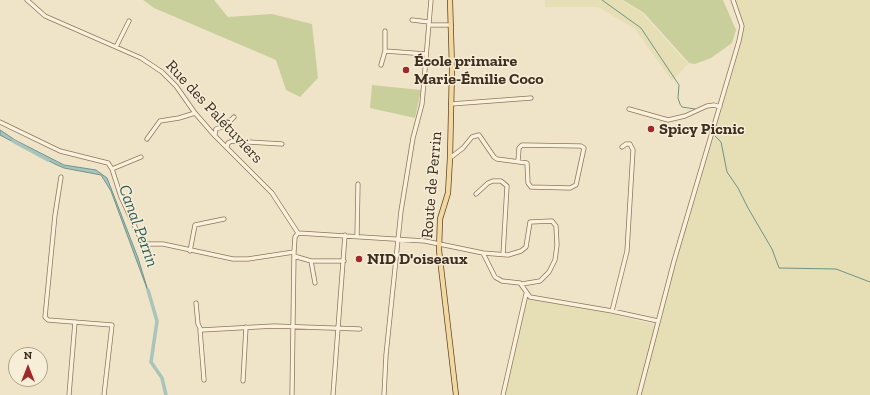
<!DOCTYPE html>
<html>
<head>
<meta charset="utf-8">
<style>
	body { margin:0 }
	#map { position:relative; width:870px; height:395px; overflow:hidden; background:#f0e4c8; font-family:"Zilla Slab",serif }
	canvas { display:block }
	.north { position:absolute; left:8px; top:347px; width:40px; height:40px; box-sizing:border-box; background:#f7eed8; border:1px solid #ada18e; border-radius:50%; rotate:0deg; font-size:11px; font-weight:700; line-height:16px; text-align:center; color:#3d2e20 }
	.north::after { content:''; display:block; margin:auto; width:14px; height:18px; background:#9e2a2b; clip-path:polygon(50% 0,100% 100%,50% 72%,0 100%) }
</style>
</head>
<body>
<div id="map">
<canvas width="870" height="395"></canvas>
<div class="north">N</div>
</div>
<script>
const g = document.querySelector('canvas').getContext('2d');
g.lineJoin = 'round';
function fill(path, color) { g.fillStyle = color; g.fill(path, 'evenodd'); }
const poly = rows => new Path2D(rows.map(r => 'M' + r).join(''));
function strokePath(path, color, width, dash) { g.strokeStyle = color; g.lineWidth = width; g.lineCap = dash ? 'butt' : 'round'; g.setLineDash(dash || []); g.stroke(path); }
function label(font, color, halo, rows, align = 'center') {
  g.font = font + ' "Zilla Slab",serif'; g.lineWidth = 3; g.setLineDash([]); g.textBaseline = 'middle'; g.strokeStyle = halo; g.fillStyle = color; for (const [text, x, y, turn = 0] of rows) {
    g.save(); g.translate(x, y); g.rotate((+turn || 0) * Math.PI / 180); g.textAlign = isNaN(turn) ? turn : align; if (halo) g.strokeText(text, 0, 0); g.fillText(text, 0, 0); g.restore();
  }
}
fill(poly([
	[545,0,622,0,643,14,688,64,672,81,635,29,598,7,545,7],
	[734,0,870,0,870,395,505,395,527,299,600,311,659,326,676,263,739,51,743,23]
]), '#e6deb5');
fill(poly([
	[143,0,214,0,228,17,272,14,312,24,318,78,300,97,286,90,276,60,154,8],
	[623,0,723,0,736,30,732,43,711,58,695,64,689,63,644,13],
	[372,85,421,90,415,118,370,108]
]), '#c9cf9b');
const water = poly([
	[0,130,15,140,64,165,96,170,107,178,138,258,149,294,111,191,101,175,64,168,55,164,0,135,0,130]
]);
fill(water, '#a9c4bc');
strokePath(water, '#6f938a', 1);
strokePath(poly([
	[602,0,641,28,679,85,678,98,680,104,682,107,695,109],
	[715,136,721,142,727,172,738,188,748,208,772,249,779,268,836,269,870,282]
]), '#6f938a', 1);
strokePath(poly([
	[13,141,48,160],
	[148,290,157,321,151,362,162,378,166,395]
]), '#a9c4bc', 3.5);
const minor = poly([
	[27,0,45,16,141,58,162,72,176,86,195,113,215,136,272,193,298,233],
	[412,20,429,22],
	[429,25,451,25],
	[116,47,129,21],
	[385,51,426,54],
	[381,65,385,51,385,31],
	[451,104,531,98],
	[629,109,668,120,685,116,707,106,714,105,720,107],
	[0,122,60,151,108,163,112,169,121,197,143,244,163,244,233,259,248,259,294,252],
	[215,135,216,129,225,126,234,117],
	[147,139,160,121,179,118,195,113],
	[227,147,228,143,232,141,282,144],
	[450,158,463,148,472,137,479,135,494,157,497,159,527,163,528,183,531,187,570,188,576,185,584,148,581,146,522,145,519,148,518,161],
	[112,169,141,157],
	[61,177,55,215,45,317,48,320,112,325,104,395],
	[476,194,488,183,493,181,501,181,507,186,503,255],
	[298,233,425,241,483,253,508,255,521,251,526,247,530,222,552,221,556,226,557,245,555,260,549,272,540,281,522,284],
	[357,236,358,184],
	[190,251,195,225,224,219],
	[483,253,495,277,502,281,520,283,530,297,612,311,658,321],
	[294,256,311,261,344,261],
	[311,261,315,283],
	[196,303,198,324,201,330,274,326,360,329],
	[612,311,627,251,633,150,630,144,626,144,622,147],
	[200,330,204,380],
	[243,381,246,327],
	[69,395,75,322],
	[292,395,294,252,295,237,298,233],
	[333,395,345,235],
	[384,395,386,355,401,211,413,138,422,104,431,0],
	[503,395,526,294],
	[639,395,674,261,739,41,742,26,733,0]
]);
const major = poly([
	[450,0,452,68,450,158,448,193,440,219,439,250,456,395]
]);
strokePath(minor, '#8d765c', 5);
strokePath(major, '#5b4430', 6);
strokePath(minor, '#faf1dc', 3.5);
strokePath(major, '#f3d9a0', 4.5);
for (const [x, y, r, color] of [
	[406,70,4,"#9e2a2b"],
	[651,129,4,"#9e2a2b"],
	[359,259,4,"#9e2a2b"]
]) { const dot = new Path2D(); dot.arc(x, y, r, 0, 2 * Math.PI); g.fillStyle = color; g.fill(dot); strokePath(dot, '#f7eed8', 1.5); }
label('bold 16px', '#3d2e20', '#f7eed8', [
	["École primaire",414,61],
	["Marie-Émilie Coco",414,79],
	["Spicy Picnic",659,129],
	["NID D'oiseaux",367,259]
], 'left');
label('16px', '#3d2e20', '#f7eed8', [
	["Rue des Palétuviers",214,112,47],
	["Route de Perrin",432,185,-85]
]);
label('italic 17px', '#2f5d5a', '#f7eed8', [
	["Canal Perrin",138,226,70]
]);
</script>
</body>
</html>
